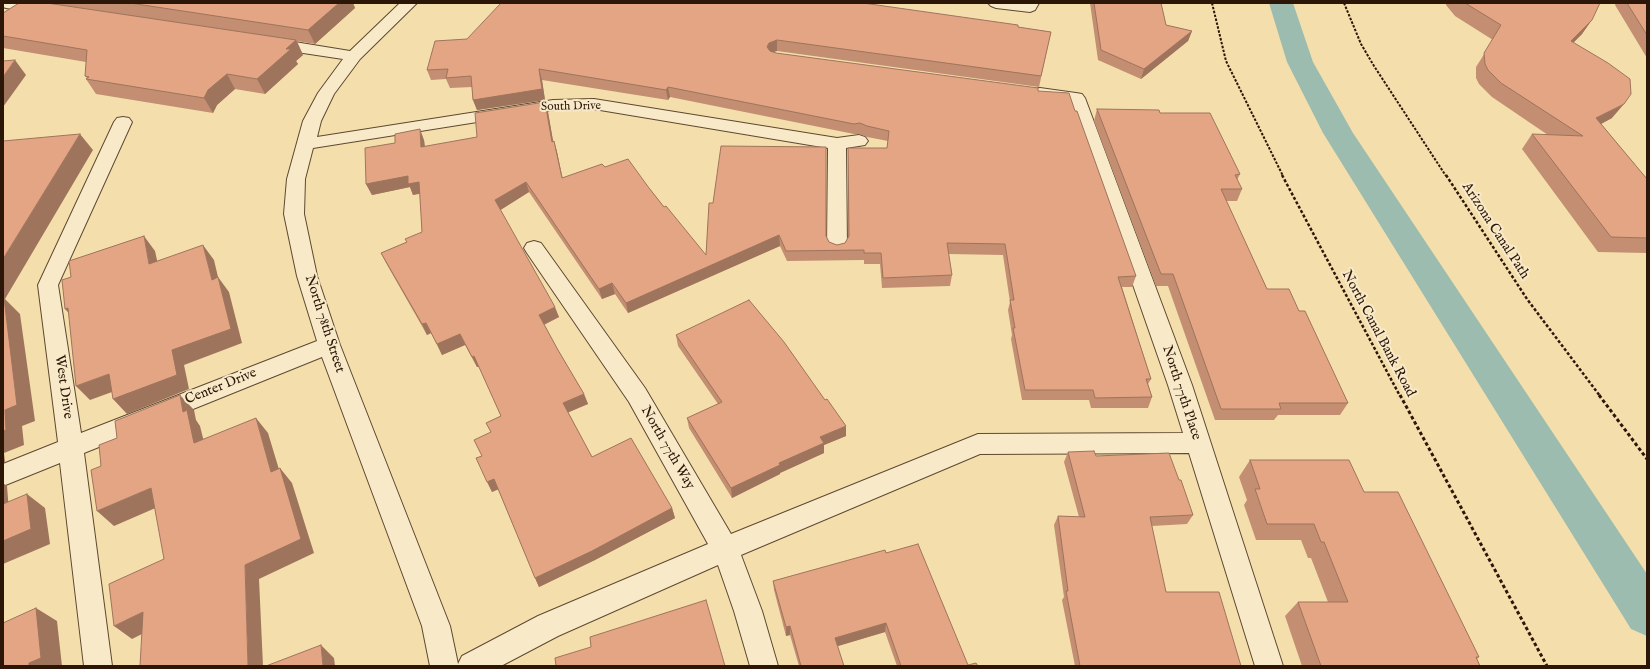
<!DOCTYPE html>
<html>
<head>
<meta charset="utf-8">
<style>
	body { margin:0 }
	#map { position:relative; width:1650px; height:669px; overflow:hidden; background:#f4dfac; font-family:"IM FELL English",serif }
	canvas { display:block }
	.frame { position:absolute; inset:0; border:4px solid #2c1608; pointer-events:none }
</style>
</head>
<body>
<div id="map">
<canvas width="1650" height="669"></canvas>
<div class="frame"></div>
</div>
<script>
const g = document.querySelector('canvas').getContext('2d');
g.lineJoin = 'round';
const poly = rows => new Path2D(rows.map(r => 'M' + r).join(''));
function fill(path, color) { g.fillStyle = color; g.fill(path, 'evenodd'); }
function strokePath(path, color, width, dash) { g.strokeStyle = color; g.lineWidth = width; g.lineCap = dash ? 'butt' : 'round'; g.setLineDash(dash || []); g.stroke(path); }
function label(font, color, halo, rows, align = 'center') {
  g.font = font + ' "IM FELL English",serif'; g.lineWidth = 4; g.setLineDash([]); g.textBaseline = 'middle'; g.strokeStyle = halo; g.fillStyle = color; for (const [text, x, y, turn = 0] of rows) {
    g.save(); g.translate(x, y); g.rotate((+turn || 0) * Math.PI / 180); g.textAlign = isNaN(turn) ? turn : align; if (halo) g.strokeText(text, 0, 0); g.fillText(text, 0, 0); g.restore();
  }
}
fill(poly([
	[1269,3,1293,3,1313,62,1353,133,1647,574,1647,636,1631,629,1323,133,1287,62,1269,3]
]), '#9cbcaf');
const minor = poly([
	[3,3,36,3,51,6,54,9,51,12,46,14,6,8,3,7,3,3],
	[400,3,417,3,360,59,334,94,321,121,317,137,553,100,594,99,837,138,859,135,865,137,868,141,865,145,846,148,847,247,844,252,837,254,830,252,827,247,828,148,594,109,553,110,313,148,305,179,304,214,317,276,340,345,450,626,458,664,462,656,538,616,708,544,629,402,527,253,524,248,527,243,534,241,541,243,645,388,731,534,978,434,1183,433,1168,385,1069,102,1034,97,1032,93,1034,89,1040,88,1076,93,1082,94,1085,98,1192,385,1283,666,1255,666,1189,453,980,454,741,555,762,611,778,666,750,666,734,611,718,565,558,636,501,666,430,666,422,626,322,357,84,453,112,666,84,666,60,463,3,486,3,464,58,442,38,285,114,122,117,118,123,117,129,118,132,122,58,285,81,433,317,341,297,276,284,214,287,179,303,121,318,93,343,59,270,48,264,46,262,43,264,40,270,38,350,51,400,3],
	[988,3,1039,3,1035,10,1030,12,996,8,991,6,988,3]
]);
strokePath(minor, '#5e4831', 2);
strokePath(poly([
	[1212,3,1226,61,1283,176],
	[1344,3,1361,44,1374,66,1446,176]
]), '#2c1608', 2, [2.5, 1.5]);
strokePath(poly([
	[1282,175,1400,396],
	[1446,175,1527,299,1600,396]
]), '#2c1608', 2.5, [3, 2]);
strokePath(poly([
	[1400,395,1547,666],
	[1599,395,1647,459]
]), '#2c1608', 3, [3.5, 2.5]);
fill(minor, '#f8eac9');
fill(poly([
	[50,3,353,3,355,8,315,44,297,41,303,55,296,61,298,64,265,94,235,89,217,105,213,113,96,94,86,79,87,78,85,76,86,62,3,48,3,13,50,4],
	[1090,3,1161,3,1166,25,1192,31,1188,41,1141,79,1098,60],
	[1446,3,1600,3,1582,34,1573,43,1612,118,1601,124,1647,179,1647,253,1598,252,1522,149,1532,134,1548,135,1492,97,1479,84,1476,78,1476,67,1493,40,1455,16,1446,5],
	[1616,3,1647,3,1647,58,1615,5],
	[1018,27,1051,32,1039,87,777,51,773,52,776,53,1038,91,1075,111,1136,276,1132,287,1122,287,1151,379,1148,384,1152,397,1148,408,1091,408,1089,400,1022,400,1011,339,1012,335,1008,310,1010,302,1003,255,948,254,952,275,950,286,882,288,880,264,864,264,864,260,787,261,780,246,628,313,615,294,602,299,529,192,500,210,559,317,544,325,558,350,584,394,588,404,568,412,592,457,672,508,675,518,595,560,539,587,498,489,492,492,482,456,491,432,486,423,501,416,479,367,477,367,465,345,442,355,431,333,427,335,386,263,381,253,407,242,422,232,420,193,413,195,410,187,372,195,366,184,424,140,425,147,477,137,545,102,548,112,553,141,554,141,557,152,562,178,605,167,649,188,664,207,706,255,709,203,826,236,829,242,837,245,845,243,848,237,848,148,887,148,888,141,867,137,859,134,854,134,670,97,668,100,542,80,545,100,477,110,473,100,472,87,450,88,446,79,431,80,427,70,435,41],
	[1097,109,1160,113,1240,174,1237,180,1242,189,1237,201,1226,201,1267,289,1299,311,1348,403,1340,415,1278,415,1274,420,1215,420,1168,286,1156,286,1094,121],
	[676,335,846,436,824,445,824,453,780,473,780,474,732,498,689,428,687,418,718,404,678,346],
	[1068,452,1096,456,1179,480,1193,515,1187,524,1152,526,1166,592,1241,666,1075,666,1062,600,1064,597,1054,525,1058,516,1079,517,1064,462],
	[1250,460,1364,492,1479,657,1477,659,1480,666,1302,666,1285,616,1298,602,1328,602,1311,558,1308,558,1301,540,1256,540,1244,505,1247,500,1239,477],
	[886,553,968,665,978,666,897,666,885,632,837,646,844,666,799,666,790,635,786,636,774,590,773,581]
]), '#c38e72');
fill(poly([
	[339,3,353,3,355,8,315,44,308,30],
	[1592,20,1582,34,1561,55,1571,41],
	[1192,31,1188,41,1141,79,1144,69],
	[296,40,303,55,296,61,298,64,265,94,257,79,286,49],
	[777,40,777,51,770,53,767,47,769,43],
	[15,60,26,75,3,107,3,77],
	[539,69,542,80,545,100,477,110,473,100],
	[227,74,235,89,217,105,213,113,204,98,208,90],
	[668,87,670,97,668,100,666,90],
	[545,102,548,112,555,152,552,142],
	[1624,104,1612,118,1584,133,1596,118],
	[420,129,424,140,426,158,421,147],
	[80,134,93,150,5,299,20,314,35,421,22,426,24,445,4,453,5,462,3,463,3,431,5,410,3,259],
	[554,141,557,152,565,189,562,178],
	[408,176,419,182,424,193,413,195,410,187,372,195,366,184],
	[526,182,529,192,499,211,495,200],
	[779,235,780,246,628,313,626,303],
	[144,236,155,251,161,278,149,264],
	[203,245,214,260,222,294,212,280],
	[218,277,229,292,242,343,184,365,189,389,127,414,113,399,172,350],
	[612,283,615,294,602,299,599,289],
	[555,307,559,317,543,325,539,315],
	[68,308,79,324,65,309],
	[426,323,431,333,427,335,422,324],
	[460,334,465,345,442,355,437,344],
	[474,356,479,367,477,367,472,357],
	[109,374,123,388,90,400,76,386],
	[584,394,588,404,567,413,563,403],
	[180,395,194,410,196,420,200,426,208,458,194,443,183,412],
	[256,418,268,433,284,486,271,472],
	[846,426,846,436,824,445,824,453,780,473,780,474,732,498,731,488,779,463,820,437],
	[280,468,292,483,314,553,259,579,263,666,248,666,245,565],
	[494,479,499,489,492,492,487,482],
	[3,483,7,486,10,524,3,518],
	[151,488,167,503,114,526,97,511],
	[27,494,45,508,50,544,3,564,3,541],
	[672,508,675,518,595,560,539,587,535,578],
	[36,608,57,621,62,666,29,666,29,663],
	[143,612,160,625,132,639,114,626],
	[886,623,885,632,835,647,835,638],
	[790,626,790,635,786,636,786,627],
	[321,645,334,658,335,666,323,666]
]), '#9f745c');
const building = poly([
	[19,3,47,3,296,40,286,49,291,49,257,79,227,74,208,90,204,98,86,79,89,77,85,76,87,50,3,36,3,13,19,3],
	[130,3,339,3,308,30,130,3],
	[501,3,863,3,1018,25,1018,27,1051,32,1041,76,777,40,769,43,767,47,770,51,776,53,1038,88,1038,91,1069,93,1075,111,1077,111,1136,276,1118,277,1151,379,1146,379,1152,397,1095,398,1093,390,1025,390,1013,328,1015,328,1010,300,1014,300,1005,244,947,243,952,275,883,278,881,253,864,253,864,250,786,251,779,235,626,303,612,283,599,289,526,182,495,200,555,307,539,315,558,350,584,394,563,403,592,457,631,438,672,508,592,551,535,578,494,479,487,482,476,458,482,456,474,440,491,432,486,423,501,416,474,356,472,357,460,334,437,344,426,323,422,324,381,253,407,242,405,239,422,232,419,182,408,184,408,176,366,184,365,148,395,143,395,134,420,129,421,147,477,137,475,113,545,102,552,142,554,141,562,178,602,164,605,167,628,159,649,188,664,207,666,206,706,255,709,203,713,203,721,146,826,147,826,236,829,242,837,245,845,243,849,236,848,148,887,148,889,131,867,126,860,123,854,124,668,87,666,90,539,69,542,89,473,100,471,76,446,78,448,69,427,70,435,41,467,39,501,3],
	[1094,3,1161,3,1166,25,1192,31,1144,69,1101,50,1094,3],
	[1465,3,1600,3,1592,20,1571,41,1608,63,1630,79,1631,94,1624,104,1596,118,1647,179,1647,238,1611,237,1532,134,1583,136,1501,83,1488,70,1485,64,1484,53,1501,25,1465,3],
	[1627,3,1647,3,1647,35,1627,3],
	[15,60,3,77,3,61,15,60],
	[1097,109,1159,110,1160,113,1210,113,1240,174,1235,175,1242,189,1221,189,1267,289,1289,289,1299,311,1305,311,1348,403,1279,403,1281,409,1221,409,1173,274,1161,274,1097,109],
	[80,134,3,259,3,141,80,134],
	[144,236,149,264,203,245,212,280,218,277,231,329,172,350,177,375,113,399,109,374,76,386,68,308,65,309,62,280,71,277,69,261,144,236],
	[3,298,4,298,17,405,5,410,6,430,3,431,3,298],
	[749,300,784,342,825,400,827,399,846,426,820,437,824,443,779,463,780,465,731,488,687,418,722,402,676,335,749,300],
	[180,395,183,412,187,410,194,443,256,418,271,472,280,468,301,539,245,565,248,666,140,666,143,612,114,626,109,584,164,559,151,488,97,511,91,470,101,466,99,445,117,438,115,421,180,395],
	[1094,451,1096,456,1169,453,1179,480,1181,480,1193,515,1150,517,1166,592,1219,592,1241,666,1080,666,1066,591,1068,591,1058,516,1085,517,1068,452,1094,451],
	[1250,460,1349,460,1364,492,1398,492,1479,657,1476,657,1480,666,1321,666,1298,602,1348,602,1324,542,1321,542,1314,524,1267,524,1255,489,1260,489,1250,460],
	[27,494,31,529,3,541,3,504,27,494],
	[918,544,968,665,976,663,978,666,901,666,886,623,835,638,844,666,801,666,790,626,786,627,773,581,885,550,886,553,918,544],
	[706,600,725,666,556,666,555,658,591,647,590,637,706,600],
	[36,608,41,658,29,663,29,666,3,666,3,623,36,608],
	[321,645,323,666,266,666,321,645]
]);
fill(building, '#e3a584');
strokePath(building, '#9f745c', 1);
label('12px', '#2c1608', '#f8eac9', [
	["South Drive",571,107,-1]
]);
label('14px', '#2c1608', '#f8eac9', [
	["Arizona Canal Path",1495,231,57],
	["North 78th Street",324,324,72],
	["North Canal Bank Road",1378,334,62],
	["West Drive",63,387,82],
	["Center Drive",221,387,-22],
	["North 77th Place",1181,393,72],
	["North 77th Way",667,448,60]
]);
</script>
</body>
</html>
